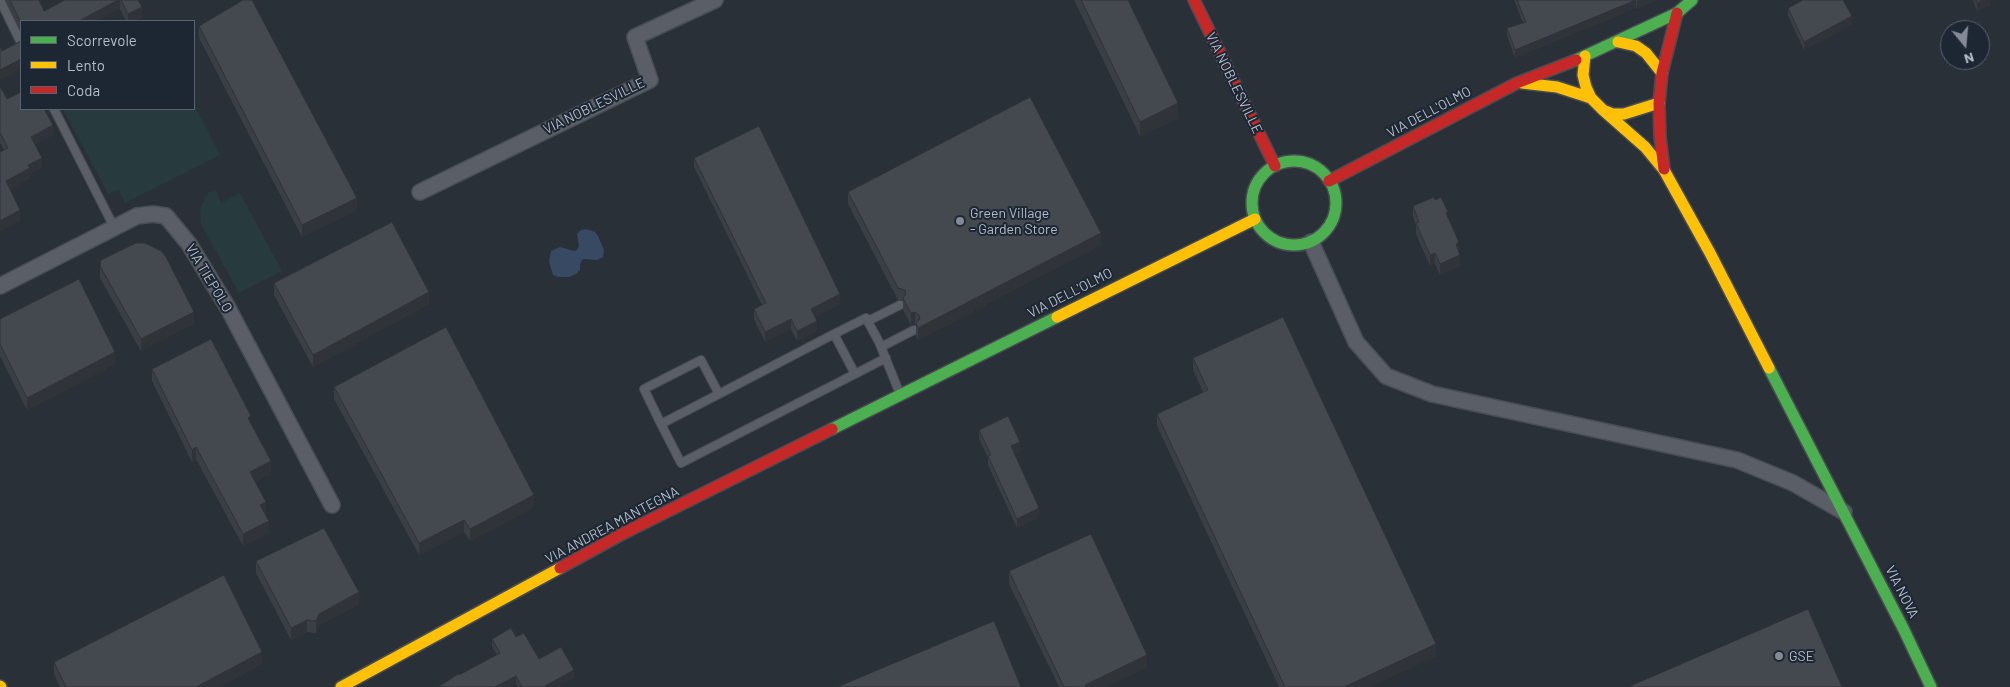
<!DOCTYPE html>
<html>
<head>
<meta charset="utf-8">
<style>
	body { margin:0 }
	#map { position:relative; width:2010px; height:687px; overflow:hidden; background:#2a3038; font-family:Barlow,sans-serif }
	canvas { display:block }
	.legend { position:absolute; left:20px; top:20px; width:175px; height:90px; box-sizing:border-box; background:#1d2633; border:1px solid #59626f; margin:0; padding:6px 9px; list-style:none; font-size:15px; color:#b4bcc9 }
	.legend li { display:flex; align-items:center; gap:10px; height:25px }
	.legend b { width:25px; border:1px solid #59626f }
	.north { position:absolute; left:1940px; top:20px; width:50px; height:50px; box-sizing:border-box; background:#1d2633; border:1px solid #59626f; border-radius:50%; rotate:163deg; font-size:14px; font-weight:700; line-height:20px; text-align:center; color:#b4bcc9 }
	.north::after { content:''; display:block; margin:auto; width:18px; height:22px; background:#848b96; clip-path:polygon(50% 0,100% 100%,50% 72%,0 100%) }
</style>
</head>
<body>
<div id="map">
<canvas width="2010" height="687"></canvas>
<ul class="legend">
<li><b style="height:6px;background:#4caf50"></b>Scorrevole</li>
<li><b style="height:6px;background:#ffc107"></b>Lento</li>
<li><b style="height:6px;background:#c62828"></b>Coda</li>
</ul>
<div class="north">N</div>
</div>
<script>
const g = document.querySelector('canvas').getContext('2d');
g.lineJoin = 'round';
function fill(path, color) { g.fillStyle = color; g.fill(path, 'evenodd'); }
const poly = rows => new Path2D(rows.map(r => 'M' + r).join(''));
function strokePath(path, color, width, dash) { g.strokeStyle = color; g.lineWidth = width; g.lineCap = dash ? 'butt' : 'round'; g.setLineDash(dash || []); g.stroke(path); }
function label(font, color, halo, rows, align = 'center') {
  g.font = font + ' Barlow,sans-serif'; g.lineWidth = 4; g.setLineDash([]); g.textBaseline = 'middle'; g.strokeStyle = halo; g.fillStyle = color; for (const [text, x, y, turn = 0] of rows) {
    g.save(); g.translate(x, y); g.rotate((+turn || 0) * Math.PI / 180); g.textAlign = isNaN(turn) ? turn : align; if (halo) g.strokeText(text, 0, 0); g.fillText(text, 0, 0); g.restore();
  }
}
fill(poly([
	[194,104,220,155,125,203,119,190,108,194,63,109,194,109],
	[216,190,221,203,240,193,282,271,239,293,201,224,200,208,209,192]
]), '#273a3e');
fill(poly([
	[586,229,595,232,598,236,604,250,603,257,597,260,583,259,580,264,580,270,576,274,569,277,558,277,553,275,549,261,551,251,560,247,574,251,577,250,579,246,577,234,581,230]
]), '#384963');
const lane = poly([
	[0,0,21,43],
	[54,109,114,227],
	[868,321,900,305],
	[834,334,855,374,681,463,661,424,719,394,834,334,866,318,879,342,900,394],
	[881,347,914,330],
	[855,374,886,358],
	[661,424,644,389,701,360,719,394]
]);
const street = poly([
	[420,192,650,80,635,37,715,0],
	[1311,242,1356,342,1386,376,1432,394,1737,460,1793,483,1844,512],
	[0,286,137,216,153,214,166,216,189,244,228,308,332,505]
]);
const fast = poly([
	[1576,60,1677,13,1692,0],
	'1252 203a42 42 0 1 1 84 0a42 42 0 1 1-84 0Z',
	[1769,368,1904,630,1931,687],
	[832,429,1057,317]
]);
const slow = poly([
	[1618,42,1636,46,1646,53,1662,73],
	[1585,56,1583,75,1586,87,1591,98,1603,110,1613,114,1624,114,1659,103],
	[1522,83,1557,87,1591,98],
	[1603,110,1645,147,1664,170,1710,253,1769,368],
	[1057,317,1255,219],
	[0,686,1,687],
	[341,687,560,568]
]);
const jam = poly([
	[1194,0,1275,166],
	[1664,169,1660,137,1659,103,1662,73,1677,13],
	[1329,181,1517,83,1576,60],
	[560,568,622,534,832,429]
]);
strokePath(lane, '#484c53', 10);
strokePath(street, '#484c53', 18);
strokePath(fast, '#484c53', 14);
strokePath(slow, '#484c53', 14);
strokePath(jam, '#484c53', 14);
strokePath(lane, '#5a5e66', 8);
strokePath(street, '#5a5e66', 15);
strokePath(fast, '#4caf50', 11);
strokePath(slow, '#ffc107', 11);
strokePath(jam, '#c62828', 11);
fill(poly([
	[5,0,39,0,44,11,65,0,138,0,142,17,134,21,126,21,120,9,97,21,21,21,21,33],
	[1074,0,1128,0,1178,118,1140,136],
	[1514,0,1656,0,1637,9,1636,8,1515,58,1507,36,1507,28,1523,23],
	[1973,0,1990,0,1990,5,1977,11],
	[1788,8,1852,24,1804,50,1788,16],
	[199,26,357,210,302,237,199,38],
	[0,86,7,99,53,135,35,144,42,168,30,174,30,178,10,189,20,220,0,231,4,150,0,143],
	[694,158,840,304,815,317,817,331,797,341,791,329,765,342,754,319,754,309,762,305,694,167],
	[848,192,1101,245,918,340,916,335,916,325,915,324,911,325,903,310,903,301,898,300,848,204],
	[1435,200,1448,218,1459,253,1460,266,1440,275,1435,264,1430,266,1416,234,1416,225,1413,217,1413,206],
	[100,266,194,324,141,351,100,278],
	[274,283,429,304,313,367,274,295],
	[0,319,115,364,27,410,0,356],
	[1193,358,1436,656,1370,687,1279,687,1157,426,1157,414,1203,392,1193,370],
	[152,369,251,423,271,474,255,482,266,514,265,514,269,533,243,546,196,459,192,462,152,381],
	[334,387,534,507,470,541,464,532,419,555,334,399],
	[979,430,1020,452,1015,454,1039,518,1017,528,988,465,988,458,979,439],
	[256,561,359,604,319,626,316,633,307,632,291,640,256,573],
	[1009,571,1147,667,1106,687,1059,687,1009,584],
	[516,637,539,659,574,678,557,687,518,687,516,684,459,675,497,655,492,647,492,639],
	[54,662,262,664,219,687,60,687,54,674]
]), '#3a3f45');
fill(poly([
	[118,0,120,0,120,9,97,21,79,21],
	[1636,0,1636,8,1515,58,1515,50],
	[1639,0,1656,0,1637,9,1637,1],
	[1983,0,1990,0,1990,5,1977,11,1977,3],
	[142,7,142,17,134,21,128,21,128,14],
	[1852,16,1852,24,1804,50,1804,42],
	[21,59,21,69,0,80,0,70],
	[1178,103,1178,118,1140,136,1140,122],
	[53,125,53,135,31,147,31,137],
	[42,158,42,168,30,174,30,178,6,191,6,181,28,165],
	[357,198,357,210,302,237,302,225],
	[20,210,20,220,0,231,0,221],
	[1101,233,1101,245,918,340,918,328],
	[1459,242,1459,253,1456,244],
	[1435,253,1435,264,1430,266,1430,255],
	[1460,255,1460,266,1440,275,1440,264],
	[429,292,429,304,313,367,313,355],
	[840,294,840,304,811,319,811,309],
	[194,312,194,324,141,351,141,339],
	[915,312,915,324,911,325,911,313],
	[791,319,791,329,765,342,765,332],
	[817,321,817,331,797,341,797,331],
	[115,352,115,364,27,410,27,398],
	[1020,442,1020,452,1011,456,1011,446],
	[196,447,196,459,192,462,192,450],
	[271,461,271,474,250,484,250,472],
	[534,495,534,507,470,541,470,529],
	[266,502,266,514,260,517,260,505],
	[1039,508,1039,518,1017,528,1017,519],
	[464,520,464,532,419,555,419,543],
	[269,521,269,533,243,546,243,534],
	[359,592,359,604,319,626,316,633,316,621,319,614],
	[307,620,307,632,291,640,291,628],
	[1436,644,1436,656,1370,687,1344,687],
	[262,652,262,664,219,687,196,687],
	[1147,655,1147,667,1106,687,1085,687,1085,685],
	[574,670,574,678,557,687,545,687,545,686],
	[516,676,516,684,510,687,495,687]
]), '#303338');
const building = poly([
	[10,0,39,0,44,11,65,0,118,0,79,21,21,21,21,23,10,0],
	[121,0,138,0,142,7,128,14,121,0],
	[243,0,252,0,357,198,302,225,199,26,243,0],
	[1081,0,1128,0,1178,103,1140,122,1081,0],
	[1517,0,1636,0,1515,50,1507,28,1526,22,1517,0],
	[1803,0,1843,0,1852,16,1804,42,1788,8,1803,0],
	[1976,0,1983,0,1977,3,1976,0],
	[21,41,21,59,0,70,0,46,2,51,21,41],
	[0,86,7,99,21,92,21,109,44,109,53,125,31,137,42,158,28,165,30,168,6,181,20,210,0,221,0,152,8,148,0,133,0,86],
	[1030,97,1101,233,918,328,916,323,920,319,919,315,915,312,911,313,903,298,906,294,905,290,898,288,848,192,1030,97],
	[759,126,840,294,811,309,817,321,797,331,791,319,765,332,754,309,766,303,694,158,759,126],
	[1434,197,1435,200,1441,197,1448,212,1446,213,1459,242,1456,244,1460,255,1440,264,1435,253,1430,255,1416,223,1419,222,1413,206,1434,197],
	[392,222,429,292,313,355,274,283,392,222],
	[136,243,145,243,161,251,166,257,194,312,141,339,100,266,101,260,136,243],
	[79,279,115,352,27,398,0,344,0,319,79,279],
	[1283,317,1436,644,1344,687,1285,687,1157,414,1208,390,1193,358,1283,317],
	[446,327,534,495,470,529,464,520,419,543,334,387,446,327],
	[211,339,251,416,248,418,271,461,250,472,266,502,260,505,269,521,243,534,196,447,192,450,152,369,211,339],
	[1008,416,1020,442,1011,446,1039,508,1017,519,988,456,991,455,979,430,1008,416],
	[324,528,359,592,319,614,316,621,307,620,291,628,256,561,324,528],
	[1091,534,1147,655,1085,685,1086,687,1064,687,1009,571,1091,534],
	[224,575,262,652,196,687,66,687,54,662,224,575],
	[1808,609,1842,687,1628,687,1808,609],
	[994,621,1021,687,837,687,994,621],
	[511,628,516,637,524,633,539,659,561,647,574,670,545,686,546,687,522,687,516,676,495,687,438,687,458,674,459,675,500,653,492,639,511,628]
]);
fill(building, '#444950');
strokePath(building, '#303338', 1);
for (const [x, y, r, color] of [
	[960,221,5,"#848b96"],
	[1779,656,5,"#848b96"]
]) { const dot = new Path2D(); dot.arc(x, y, r, 0, 2 * Math.PI); g.fillStyle = color; g.fill(dot); strokePath(dot, '#1d2633', 2); }
label('14px', '#b4bcc9', '#1d2633', [
	["VIA NOBLESVILLE",1234,83,64],
	["VIA NOBLESVILLE",594,106,-26],
	["VIA DELL'OLMO",1429,112,-28],
	["VIA TIEPOLO",209,278,59],
	["VIA DELL'OLMO",1070,293,-27],
	["VIA ANDREA MANTEGNA",612,525,-28],
	["VIA NOVA",1902,592,63]
]);
label('14px', '#b4bcc9', '#1d2633', [
	["Green Village",970,213],
	["- Garden Store",970,229],
	["GSE",1789,656]
], 'left');
</script>
</body>
</html>
